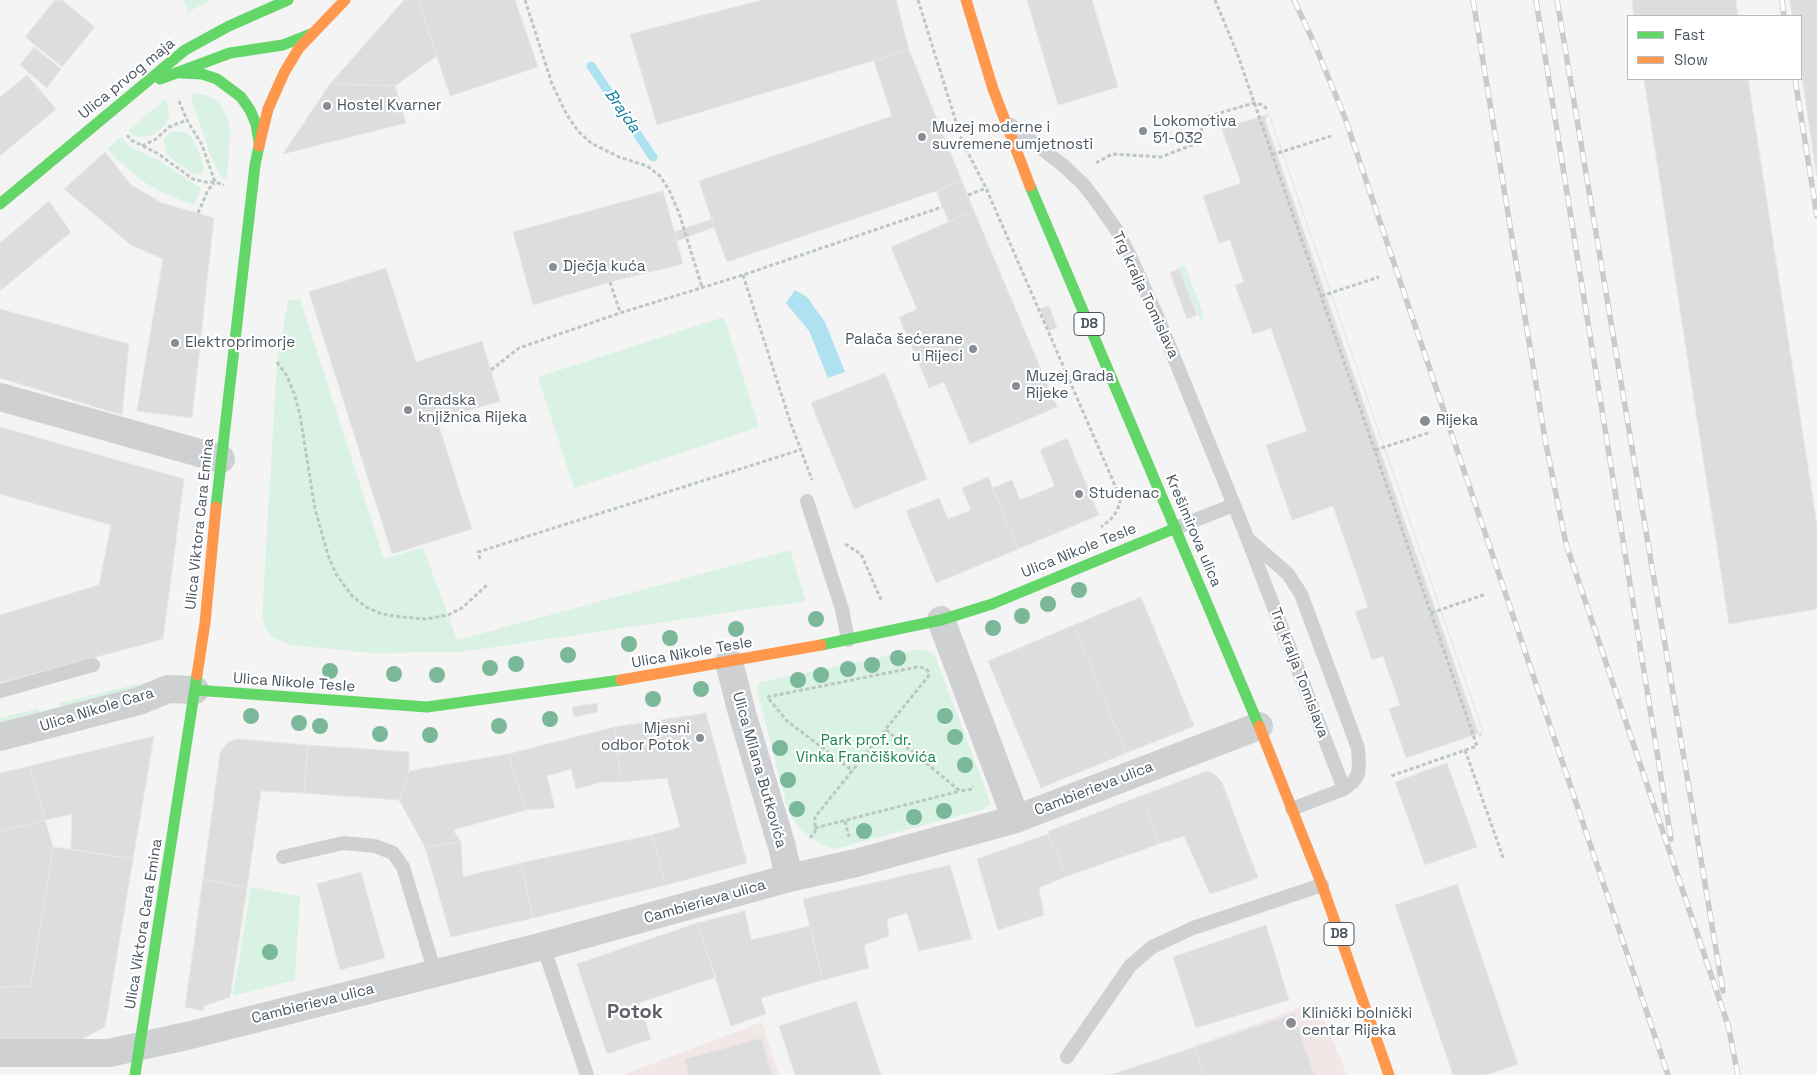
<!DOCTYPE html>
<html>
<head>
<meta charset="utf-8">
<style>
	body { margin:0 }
	#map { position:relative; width:1817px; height:1075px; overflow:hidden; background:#f4f4f4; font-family:"Space Grotesk",sans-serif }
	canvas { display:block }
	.legend { position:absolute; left:1627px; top:15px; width:175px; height:65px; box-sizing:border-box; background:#fff; border:1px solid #b7bbc0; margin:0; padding:6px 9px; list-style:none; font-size:15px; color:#4a5661 }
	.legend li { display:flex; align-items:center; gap:10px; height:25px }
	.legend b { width:25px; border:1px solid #b7bbc0 }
</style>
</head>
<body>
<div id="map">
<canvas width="1817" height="1075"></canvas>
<ul class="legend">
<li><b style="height:6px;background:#63d668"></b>Fast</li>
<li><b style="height:6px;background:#ff974d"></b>Slow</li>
</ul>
</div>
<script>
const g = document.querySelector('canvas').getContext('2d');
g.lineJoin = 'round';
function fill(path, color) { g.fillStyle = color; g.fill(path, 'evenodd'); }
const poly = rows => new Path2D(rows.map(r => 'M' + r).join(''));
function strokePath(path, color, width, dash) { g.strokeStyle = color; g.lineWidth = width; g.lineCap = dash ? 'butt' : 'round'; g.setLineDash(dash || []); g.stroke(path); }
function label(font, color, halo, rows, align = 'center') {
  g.font = font + ' "Space Grotesk",sans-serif'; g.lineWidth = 4.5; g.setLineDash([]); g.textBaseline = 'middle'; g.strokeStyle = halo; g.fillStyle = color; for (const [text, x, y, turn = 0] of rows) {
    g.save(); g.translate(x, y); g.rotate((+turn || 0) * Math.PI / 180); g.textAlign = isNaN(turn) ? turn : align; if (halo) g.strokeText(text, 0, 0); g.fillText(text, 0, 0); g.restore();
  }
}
fill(poly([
	[1317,1002,1347,1075,1202,1075,1196,1045],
	[762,1022,779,1075,623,1075]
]), '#f1e7e6');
fill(poly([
	[184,0,211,0,188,12],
	[193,92,206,95,214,99,220,105,228,119,230,132,227,180,222,178,212,159,191,98],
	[165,99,169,111,168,120,164,126,152,136,137,137,132,135,129,130],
	[174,131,187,133,194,141,204,166,203,172,199,174,196,175,186,169,174,161,167,154,164,141,166,135],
	[121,137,129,146,158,160,201,188,194,205,159,191,141,180,119,161,107,149],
	[1183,265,1185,266,1204,315,1201,321,1179,269],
	[300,299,384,559,423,547,457,640,790,550,806,601,461,652,371,653,292,645,270,636,262,619,277,362,288,300],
	[724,317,759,427,574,488,538,377],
	[920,649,928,651,935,656,991,804,984,809,835,849,819,843,801,830,793,819,787,806,757,689,761,682],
	[138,684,140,691,60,710,59,703],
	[38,709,40,716,0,725,0,718],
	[251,887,300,896,295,980,233,996]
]), '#d9f2e3');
fill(poly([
	[795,290,807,297,825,322,845,372,828,378,809,331,786,303]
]), '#aee2f0');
strokePath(poly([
	[591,66,653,157]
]), '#aee2f0', 9);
const building = poly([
	[55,0,62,0,95,27,62,67,25,37,55,0],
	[404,0,418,0,437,56,395,86,330,84,404,0],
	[418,0,515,0,538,67,450,96,418,0],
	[762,0,896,0,909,50,657,125,630,34,762,0],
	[1027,0,1092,0,1118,87,1058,105,1027,0],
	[1632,0,1736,0,1738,16,1634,16,1632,0],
	[1790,0,1817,0,1817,177,1801,71,1801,16,1792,16,1790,0],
	[34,47,61,69,47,88,20,65,34,47],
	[909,50,962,181,936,191,727,262,714,227,699,181,892,116,874,61,909,50],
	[27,75,56,109,0,156,0,97,27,75],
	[1644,79,1748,79,1817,526,1817,609,1729,624,1644,79],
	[330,84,395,86,406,123,283,154,330,84],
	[1269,114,1483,732,1406,758,1389,709,1400,705,1383,656,1372,660,1355,612,1368,607,1333,506,1292,520,1266,445,1307,431,1271,328,1253,334,1235,285,1244,282,1230,240,1219,243,1203,196,1241,183,1222,129,1269,114],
	[1269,114,1483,732,1480,738,1265,120,1269,114],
	[105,152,131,185,162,203,214,218,192,418,137,411,163,259,131,245,64,189,105,152],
	[962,181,974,211,949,222,936,191,962,181],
	[663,191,683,264,610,282,533,305,513,232,663,191],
	[49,201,71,232,0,291,0,243,49,201],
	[974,211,1057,407,970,444,944,382,929,388,899,317,917,309,891,247,974,211],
	[712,219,714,227,677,241,674,232,712,219],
	[386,268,416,362,482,341,500,401,437,420,472,529,392,554,309,292,386,268],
	[1179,269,1197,315,1187,319,1170,273,1179,269],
	[1049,306,1057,327,1049,331,1040,309,1049,306],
	[0,309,129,344,122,415,0,378,0,309],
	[885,373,927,479,854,509,811,403,885,373],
	[0,427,184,479,163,639,0,683,0,615,99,585,111,525,0,494,0,427],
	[1067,438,1099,515,1018,549,993,488,1012,480,1020,500,1055,486,1040,450,1067,438],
	[988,477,1018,549,936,583,906,511,939,498,948,519,971,510,962,488,988,477],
	[1141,597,1194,726,1126,753,1074,625,1141,597],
	[1074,625,1126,753,1041,788,988,661,1074,625],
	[597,703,598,712,574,717,572,707,597,703],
	[706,713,747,863,666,885,652,835,680,827,667,778,621,782,615,727,706,713],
	[615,727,621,782,602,782,576,789,571,769,547,776,555,808,526,810,508,754,615,727],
	[154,736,133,859,71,849,72,814,45,820,30,766,154,736],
	[237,739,308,745,304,793,261,791,247,888,203,879,220,753,227,743,237,739],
	[308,745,409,752,409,771,399,800,304,793,308,745],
	[508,754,526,810,453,830,461,842,425,847,399,800,409,771,508,754],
	[1447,763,1477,847,1425,865,1395,782,1447,763],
	[30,766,45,820,0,831,0,773,30,766],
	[1208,771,1213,773,1222,782,1258,878,1210,894,1184,836,1159,844,1141,796,1208,771],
	[1141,796,1159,844,1067,876,1048,834,1049,831,1141,796],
	[45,820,53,847,31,986,0,987,0,831,45,820],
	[1048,834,1067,876,1039,888,1044,915,998,930,977,859,1048,834],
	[652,835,666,885,533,918,521,863,652,835],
	[461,842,463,877,521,863,533,918,451,937,425,847,461,842],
	[53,847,133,859,105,1027,74,1043,0,1042,0,987,31,986,53,847],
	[950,865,972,939,919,951,907,913,887,919,889,936,864,945,869,968,823,980,803,899,950,865],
	[361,872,385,958,340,970,317,884,361,872],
	[203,879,247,888,230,997,204,1006,203,1011,185,1007,203,879],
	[1457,884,1518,1064,1486,1075,1453,1075,1395,905,1457,884],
	[745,911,751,940,810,926,823,980,761,998,766,1014,731,1026,697,923,745,911],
	[697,923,716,977,639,1003,651,1039,607,1054,577,964,697,923],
	[1266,925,1289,1000,1196,1028,1173,957,1266,925],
	[856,1001,881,1075,795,1075,779,1026,856,1001],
	[1294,1014,1314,1075,1205,1075,1195,1047,1294,1014],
	[762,1038,772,1075,689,1075,685,1059,762,1038],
	[1195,1047,1205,1075,1110,1075,1195,1047]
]);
fill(building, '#ddddde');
strokePath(building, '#e5e6e7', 1);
strokePath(poly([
	[525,0,552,84,567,115,578,131,591,143,619,157,647,166,660,176,669,190,679,213,702,287],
	[918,0,962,141,986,188,1120,497,1120,502,1117,511,1110,520,1101,527],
	[1215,0,1237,53,1477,746,1391,776],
	[179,101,187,120,202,145,215,182,224,185],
	[127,135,131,140,157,153,193,179,205,182,215,182],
	[142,146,156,139,169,127,187,120],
	[1272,155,1331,136],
	[1096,163,1112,154,1161,157,1192,145,1201,135,1203,118,1254,103,1263,105,1268,110],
	[968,195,986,188],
	[198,213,208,190,214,183],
	[743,275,790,421,812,480],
	[610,282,620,312],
	[1321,296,1379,277],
	[277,362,287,376,294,393,300,415,315,509,328,555,336,574,352,596,366,607,382,614,402,617,426,619,448,615,462,608,487,585],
	[491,370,519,348,620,313,743,275,942,207],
	[1375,450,1431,432],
	[845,544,861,554,882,602],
	[480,559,478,552,800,450],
	[1431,613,1486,594],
	[767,697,917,667,925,668,930,673],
	[769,699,787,721,853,771],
	[886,730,960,791,972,789,973,786],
	[1465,750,1504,860],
	[845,821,849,837],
	[815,828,960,791],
	[810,838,815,832,815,817,930,674]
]), '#bcc7c4', 3, [4, 2.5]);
strokePath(poly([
	[1011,125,1064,166,1083,184,1094,198,1116,229,1131,258,1157,316,1243,527,1344,789,1292,809],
	[807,501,842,609,848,640],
	[1176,528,1233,505],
	[1248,539,1288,574,1301,594,1358,748,1359,763,1358,774,1353,782,1344,789],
	[0,691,93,665],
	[283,857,343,843,375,846,393,853,403,867,435,973],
	[543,946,587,1075],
	[1067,1057,1130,966,1152,947,1193,928,1322,885]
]), '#ced0d2', 14);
strokePath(poly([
	[0,397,221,459],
	[941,620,1016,819],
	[729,662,742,713,782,847,789,878],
	[0,737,139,701,168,689,195,690],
	[0,1053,109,1053,191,1035,543,946,789,878,856,863,1016,819,1259,726]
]), '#ced0d2', 28);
strokePath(poly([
	[181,73,202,74,217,79,241,97,250,110,256,124,259,142],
	[160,79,230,53,283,45,313,33],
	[1030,186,1259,726],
	[0,204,185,50,229,26,288,0],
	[216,507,255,165,259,146],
	[821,645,941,620,992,604,1176,528],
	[195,690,427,707,621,680],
	[135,1075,197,675]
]), '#63d668', 11);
strokePath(poly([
	[966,0,993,89,1030,186],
	[259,146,268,109,284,73,299,48,345,0],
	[197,675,205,623,216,507],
	[621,680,821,645],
	[1259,726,1322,885,1389,1075]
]), '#ff974d', 11);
const rail = poly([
	[1294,0,1315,45,1345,118,1668,1075],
	[1473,0,1545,439,1566,544,1728,1025,1738,1075],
	[1536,0,1671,839],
	[1557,0,1723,991],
	[1782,0,1784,16],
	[1795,79,1817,216]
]);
strokePath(rail, '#c9cacc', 5.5);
strokePath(rail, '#fff', 4, [11]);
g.fillStyle = '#7ab899';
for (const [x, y] of [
	[1079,590],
	[1048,604],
	[1022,616],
	[816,619],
	[993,628],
	[736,629],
	[670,638],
	[629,644],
	[568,655],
	[898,658],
	[516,664],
	[872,665],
	[490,668],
	[848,669],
	[330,671],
	[394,674],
	[437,675],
	[821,675],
	[798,680],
	[701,689],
	[653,699],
	[251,716],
	[945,716],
	[550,719],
	[299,723],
	[320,726],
	[499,726],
	[380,734],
	[430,735],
	[955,737],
	[780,748],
	[965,765],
	[788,780],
	[797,809],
	[944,811],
	[914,817],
	[864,831],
	[270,952]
]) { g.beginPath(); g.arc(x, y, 8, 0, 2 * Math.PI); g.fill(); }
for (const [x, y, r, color] of [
	[327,106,5,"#868d94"],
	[1143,131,5,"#868d94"],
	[922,137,5,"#868d94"],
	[553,267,5,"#868d94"],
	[175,343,5,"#868d94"],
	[973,349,5,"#868d94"],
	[1016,386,5,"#868d94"],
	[408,410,5,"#868d94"],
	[1425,421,6,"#868d94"],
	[1079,494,5,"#868d94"],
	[700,738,5,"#868d94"],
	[1291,1023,6,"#868d94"]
]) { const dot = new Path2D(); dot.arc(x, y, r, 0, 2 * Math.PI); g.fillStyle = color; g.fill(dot); strokePath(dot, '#fff', 2); }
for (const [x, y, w] of [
	[1089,324,30],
	[1339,934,30]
]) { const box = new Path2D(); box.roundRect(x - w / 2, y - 11.5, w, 23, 4); g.fillStyle = '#fff'; g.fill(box); strokePath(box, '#4a5661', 1); }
label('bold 14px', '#4a5661', null, [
	["D8",1089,324],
	["D8",1339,934]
]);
label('15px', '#4a5661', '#fff', [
	["Ulica prvog maja",127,79,-39],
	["Trg kralja Tomislava",1145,295,65],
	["Ulica Viktora Cara Emina",200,524,-84],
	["Krešimirova ulica",1193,531,67],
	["Ulica Nikole Tesle",1079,551,-22],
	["Ulica Nikole Tesle",692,653,-10],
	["Trg kralja Tomislava",1299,673,69],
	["Ulica Nikole Tesle",294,683,4],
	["Ulica Nikole Cara",97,710,-17],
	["Ulica Milana Butkovića",759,770,74],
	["Cambierieva ulica",1094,789,-21],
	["Cambierieva ulica",705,902,-16],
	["Ulica Viktora Cara Emina",144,924,-81],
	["Cambierieva ulica",313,1004,-14]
]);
label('15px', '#4a5661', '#fff', [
	["Hostel Kvarner",337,106],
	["Lokomotiva",1153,122],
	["51-032",1153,139],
	["Muzej moderne i",932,128],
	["suvremene umjetnosti",932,145],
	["Dječja kuća",563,267],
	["Palača šećerane",963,340,"right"],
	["u Rijeci",963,357,"right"],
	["Elektroprimorje",185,343],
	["Muzej Grada",1026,377],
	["Rijeke",1026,394],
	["Gradska",418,401],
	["knjižnica Rijeka",418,418],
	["Rijeka",1436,421],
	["Studenac",1089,494],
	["Mjesni",690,729,"right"],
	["odbor Potok",690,746,"right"],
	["Klinički bolnički",1302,1014],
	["centar Rijeka",1302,1031]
], 'left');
label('15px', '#17864f', '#fff', [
	["Park prof. dr.",866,741],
	["Vinka Frančiškovića",866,758]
]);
label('italic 16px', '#0c7c9b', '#fff', [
	["Brajda",622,111,55]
]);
label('bold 20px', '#5f6368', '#fff', [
	["Potok",635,1013]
]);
</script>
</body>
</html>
